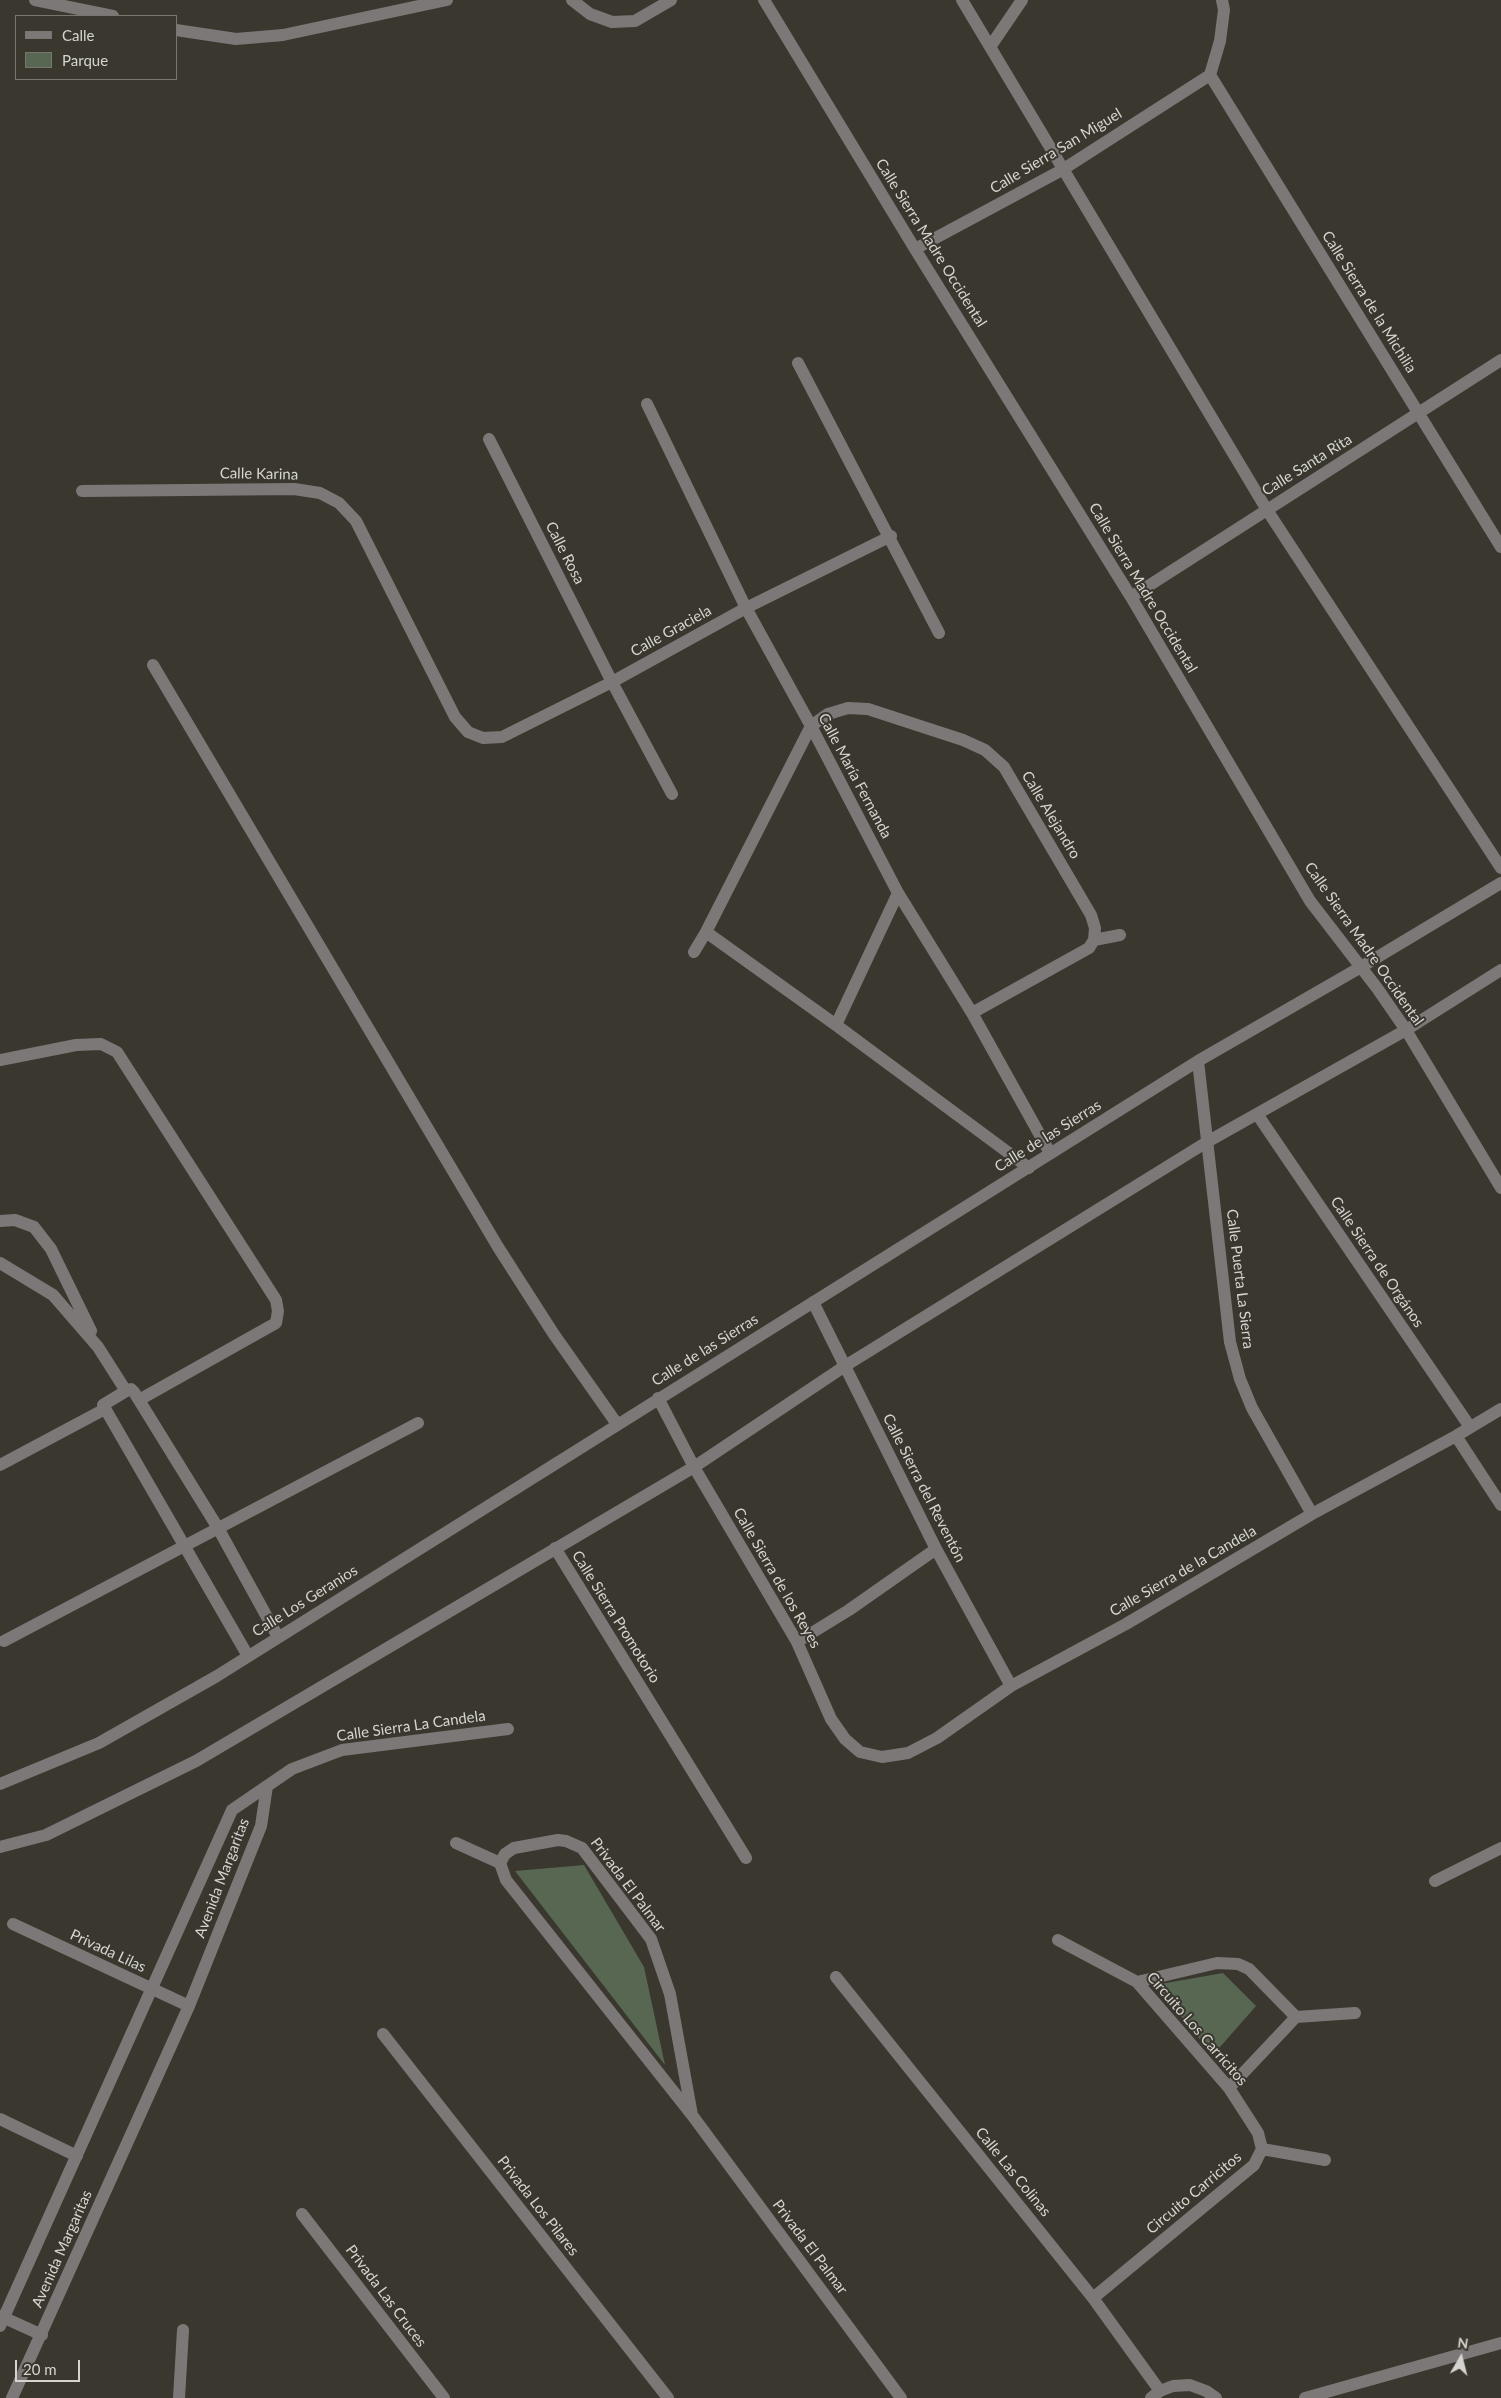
<!DOCTYPE html>
<html>
<head>
<meta charset="utf-8">
<style>
	body { margin:0 }
	#map { position:relative; width:1501px; height:2398px; overflow:hidden; background:#3a372f; font-family:Lato,sans-serif }
	canvas { display:block }
	.legend { position:absolute; left:15px; top:15px; width:162px; height:65px; box-sizing:border-box; background:#3a372f; border:1px solid #78766f; margin:0; padding:6px 9px; list-style:none; font-size:15px; color:#d5d4cf }
	.legend li { display:flex; align-items:center; gap:10px; height:25px }
	.legend b { width:25px; border:1px solid #78766f }
	.north { position:absolute; left:1436px; top:2333px; width:50px; height:50px; -webkit-text-stroke:4px #3a372f; paint-order:stroke; rotate:8deg; font-size:14px; font-weight:700; line-height:20px; text-align:center; color:#d5d4cf }
	.north::after { content:''; display:block; margin:auto; width:18px; height:22px; background:#d5d4cf; clip-path:polygon(50% 0,100% 100%,50% 72%,0 100%) }
	.scale { position:absolute; left:15px; top:2360px; width:65px; height:22px; box-sizing:border-box; border:2px solid #d5d4cf; border-top:0; padding-left:6px; font-size:15px; line-height:18px; white-space:nowrap; color:#d5d4cf; -webkit-text-stroke:4px #3a372f; paint-order:stroke }
</style>
</head>
<body>
<div id="map">
<canvas width="1501" height="2398"></canvas>
<ul class="legend">
<li><b style="height:6px;background:#7d7878"></b>Calle</li>
<li><b style="height:14px;background:#586752"></b>Parque</li>
</ul>
<div class="north">N</div>
<div class="scale">20 m</div>
</div>
<script>
const g = document.querySelector('canvas').getContext('2d');
g.lineJoin = 'round';
function fill(path, color) { g.fillStyle = color; g.fill(path, 'evenodd'); }
const poly = rows => new Path2D(rows.map(r => 'M' + r).join(''));
function strokePath(path, color, width, dash) { g.strokeStyle = color; g.lineWidth = width; g.lineCap = dash ? 'butt' : 'round'; g.setLineDash(dash || []); g.stroke(path); }
function label(font, color, halo, rows, align = 'center') {
  g.font = font + ' Lato,sans-serif'; g.lineWidth = 4; g.setLineDash([]); g.textBaseline = 'middle'; g.strokeStyle = halo; g.fillStyle = color; for (const [text, x, y, turn = 0] of rows) {
    g.save(); g.translate(x, y); g.rotate((+turn || 0) * Math.PI / 180); g.textAlign = isNaN(turn) ? turn : align; if (halo) g.strokeText(text, 0, 0); g.fillText(text, 0, 0); g.restore();
  }
}
fill(poly([
	[584,1865,644,1967,665,2065,515,1871],
	[1223,1973,1256,2006,1213,2055,1155,1985]
]), '#586752');
strokePath(poly([
	[35,0,113,16],
	[572,0,590,14,612,22,635,21,671,0],
	[764,0,915,249,1131,597,1310,901,1377,988,1406,1030,1501,1188],
	[962,0,1267,510,1501,868],
	[176,30,236,39,283,35,447,0],
	[990,47,1022,0],
	[1210,75,1501,547],
	[1210,75,1220,41,1224,10,1222,0],
	[915,249,1062,170,1210,75],
	[798,363,939,633],
	[647,404,746,608,811,726,898,893,972,1013,1050,1153],
	[489,439,612,682,672,794],
	[82,491,294,489,320,493,339,503,356,521,455,717,468,732,483,738,502,737,612,682,746,608,891,536],
	[1131,597,1501,360],
	[153,665,498,1247,553,1333,617,1424],
	[1094,940,1120,935],
	[694,952,706,932],
	[972,1013,1089,948,1094,940,1095,928,1091,915,1004,767,985,750,963,740,868,709,848,708,828,714,811,726,706,932,836,1025,1029,1168],
	[836,1025,898,893],
	[0,1060,76,1045,101,1044,117,1052,276,1300,278,1311,276,1323,139,1400],
	[1198,1061,1230,1342,1240,1379,1252,1408,1312,1514],
	[1257,1114,1470,1427],
	[0,1221,15,1220,34,1227,51,1249,91,1331],
	[0,1263,53,1295,98,1347,126,1391],
	[813,1302,936,1549,1011,1686],
	[658,1398,694,1467,797,1642,831,1719,845,1739,860,1752,882,1757,908,1753,937,1738,1011,1686,1126,1624,1312,1514,1456,1436,1501,1409],
	[1456,1436,1501,1505],
	[0,1465,105,1409],
	[555,1548,746,1858],
	[4,1641,418,1423],
	[797,1642,849,1610,936,1549],
	[248,1656,103,1405,126,1391,131,1389,134,1392,218,1528,278,1637],
	[0,1784,99,1743,217,1676,1198,1061,1361,967,1501,883],
	[456,1843,500,1863],
	[0,1847,46,1835,196,1761,694,1467,845,1366,1207,1142,1406,1030,1501,970],
	[1435,1881,1501,1848],
	[13,1924,189,2006],
	[1058,1940,1137,1982,1229,2088,1258,2133,1262,2149],
	[836,1977,1093,2298,1160,2391],
	[1137,1982,1217,1963,1238,1964,1249,1969,1296,2017],
	[383,2034,668,2398],
	[1229,2088,1296,2017,1355,2013],
	[692,2115,670,1994,651,1939,582,1848,566,1841,558,1840,514,1848,505,1854,500,1863,506,1880,692,2115,901,2398],
	[0,2119,77,2156],
	[1262,2149,1325,2160],
	[302,2214,444,2398],
	[1093,2298,1254,2165,1262,2149],
	[0,2316,42,2335],
	[0,2326,232,1810,292,1769,342,1750,508,1729],
	[12,2398,189,2006,261,1826,267,1786],
	[179,2398,183,2330],
	[1151,2398,1160,2391,1173,2386,1190,2385,1206,2391,1216,2398],
	[1305,2398,1501,2343]
]), '#7d7878', 12);
label('15px', '#d5d4cf', '#3a372f', [
	["Calle Sierra San Miguel",1056,151,-31],
	["Calle Sierra Madre Occidental",931,243,58],
	["Calle Sierra de la Michilia",1369,302,58],
	["Calle Santa Rita",1307,465,-32],
	["Calle Karina",259,474,1],
	["Calle Rosa",565,553,63],
	["Calle Sierra Madre Occidental",1143,588,59],
	["Calle Graciela",671,631,-29],
	["Calle María Fernanda",855,776,62],
	["Calle Alejandro",1051,815,59],
	["Calle Sierra Madre Occidental",1364,944,55],
	["Calle de las Sierras",1048,1136,-32],
	["Calle Sierra de Orgános",1377,1262,56],
	["Calle Puerta La Sierra",1240,1279,83],
	["Calle de las Sierras",705,1350,-32],
	["Calle Sierra del Reventón",924,1488,63],
	["Calle Sierra de la Candela",1183,1571,-30],
	["Calle Sierra de los Reyes",777,1578,60],
	["Calle Los Geranios",305,1601,-32],
	["Calle Sierra Promotorio",616,1617,58],
	["Calle Sierra La Candela",411,1726,-8],
	["Avenida Margaritas",222,1878,-69],
	["Privada El Palmar",628,1885,53],
	["Privada Lilas",108,1951,25],
	["Circuito Los Carricitos",1197,2029,49],
	["Calle Las Colinas",1013,2172,51],
	["Circuito Carricitos",1194,2193,-40],
	["Privada Los Pilares",538,2206,52],
	["Privada El Palmar",810,2247,53],
	["Avenida Margaritas",62,2249,-66],
	["Privada Las Cruces",386,2296,53]
]);
</script>
</body>
</html>
